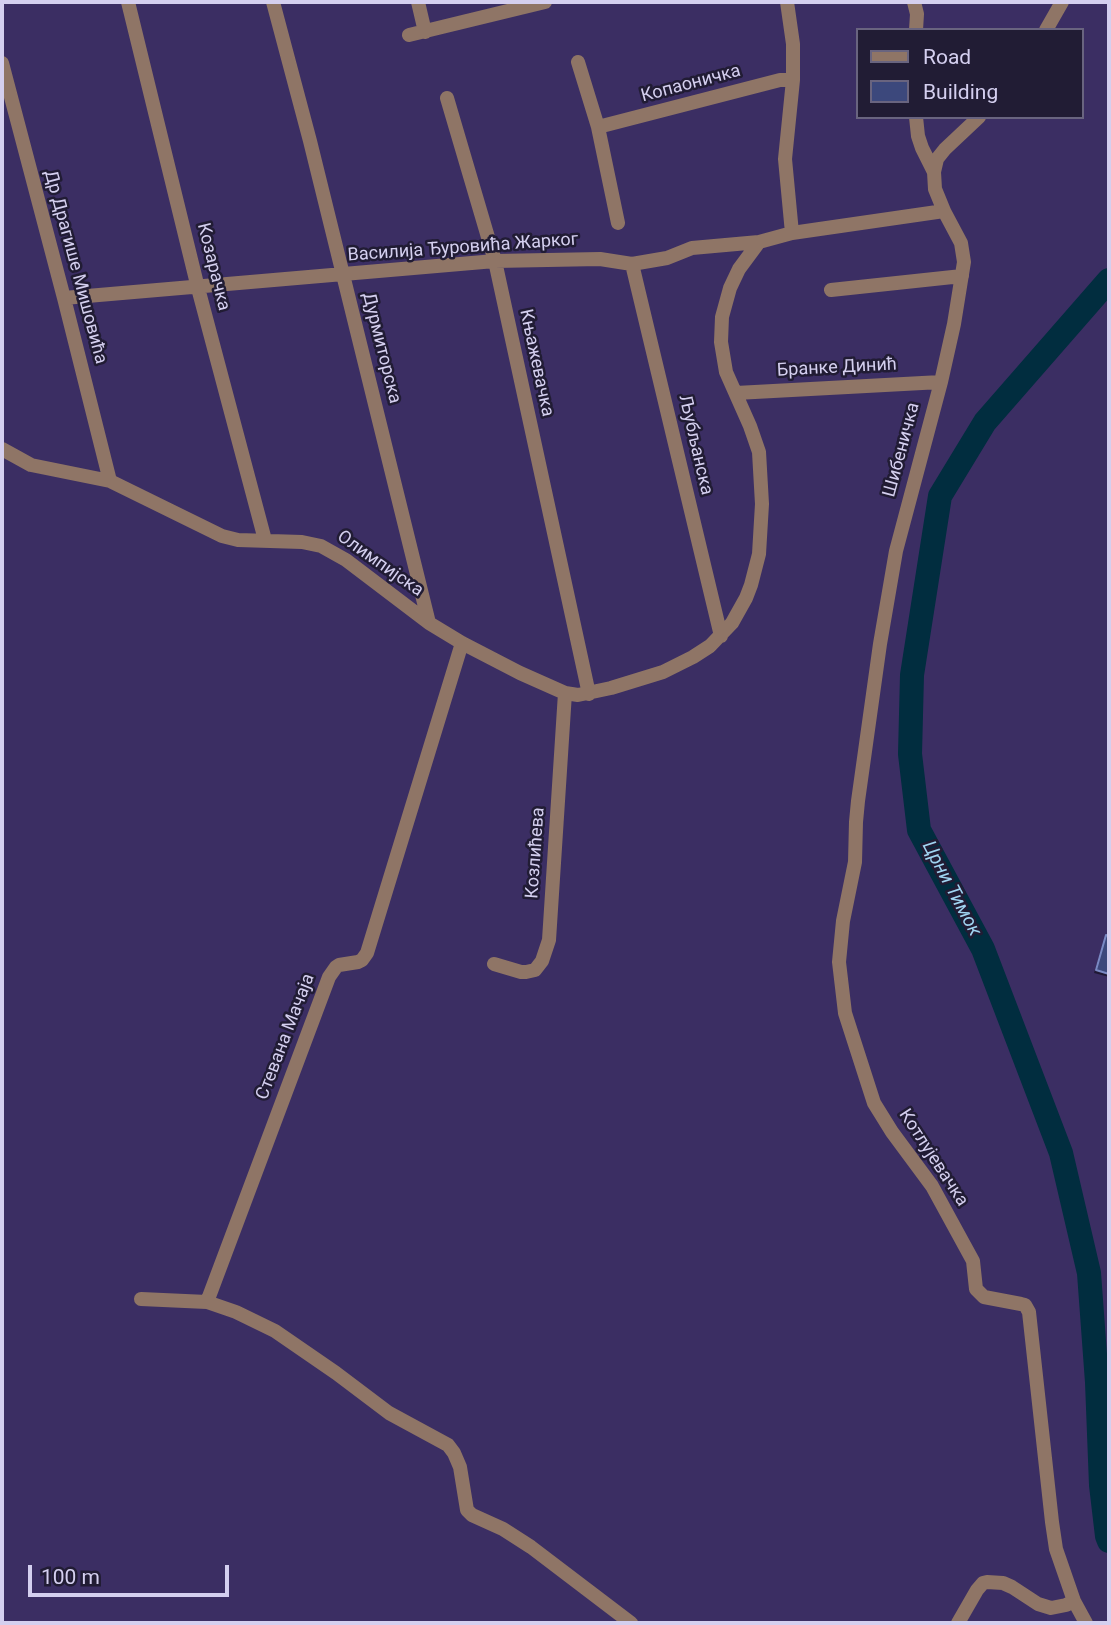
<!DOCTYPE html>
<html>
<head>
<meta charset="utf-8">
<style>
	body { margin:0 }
	#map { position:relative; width:1111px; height:1625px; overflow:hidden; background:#3b2e63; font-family:Roboto,sans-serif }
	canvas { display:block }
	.frame { position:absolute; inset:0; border:4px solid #d4cfef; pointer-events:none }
	.legend { position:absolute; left:856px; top:28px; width:228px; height:91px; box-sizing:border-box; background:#211c34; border:2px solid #69647f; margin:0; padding:9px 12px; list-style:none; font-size:21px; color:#d4cfef }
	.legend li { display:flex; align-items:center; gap:14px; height:35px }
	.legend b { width:35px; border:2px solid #69647f }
	.scale { position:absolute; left:28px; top:1565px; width:201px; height:32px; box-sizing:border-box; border:4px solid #d4cfef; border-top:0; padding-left:9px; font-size:21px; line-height:24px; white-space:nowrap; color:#d4cfef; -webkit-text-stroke:5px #211c34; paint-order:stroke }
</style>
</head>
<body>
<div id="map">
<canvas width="1111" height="1625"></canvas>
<div class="frame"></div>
<ul class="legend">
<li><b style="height:9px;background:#8f7566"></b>Road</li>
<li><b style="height:19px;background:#3c487c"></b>Building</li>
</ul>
<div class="scale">100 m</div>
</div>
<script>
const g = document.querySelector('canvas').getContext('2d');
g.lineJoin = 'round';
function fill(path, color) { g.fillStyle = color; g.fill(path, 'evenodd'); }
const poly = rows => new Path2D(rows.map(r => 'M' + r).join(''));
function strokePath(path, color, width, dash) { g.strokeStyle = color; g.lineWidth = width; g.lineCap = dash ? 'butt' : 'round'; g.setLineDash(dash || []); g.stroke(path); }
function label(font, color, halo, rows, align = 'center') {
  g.font = font + ' Roboto,sans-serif'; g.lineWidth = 5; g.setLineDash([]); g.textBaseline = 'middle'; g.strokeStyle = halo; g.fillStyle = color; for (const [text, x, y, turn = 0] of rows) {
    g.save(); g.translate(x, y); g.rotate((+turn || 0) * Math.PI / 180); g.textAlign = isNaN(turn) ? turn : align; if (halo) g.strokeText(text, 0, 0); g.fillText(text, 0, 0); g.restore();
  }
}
fill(poly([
	[1105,944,1109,945,1109,977,1094,973,1102,947]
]), '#0007');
strokePath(poly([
	[1109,280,985,422,940,496,912,675,910,754,919,830,983,949,1061,1153,1089,1273,1097,1382,1101,1485,1107,1536,1109,1541]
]), '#012d3f', 24);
const building = poly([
	[1106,935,1109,936,1109,974,1096,970,1106,935]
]);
fill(building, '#3c487c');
strokePath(building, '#7a89c3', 2);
strokePath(poly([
	[128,2,198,288,265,540],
	[273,2,310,141,429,623],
	[418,2,425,32],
	[787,2,793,44,793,80,785,159,792,233],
	[914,2,917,14,916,30],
	[1046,30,1062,2],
	[409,35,545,2],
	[578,62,598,127,618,223],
	[2,63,64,298,110,481],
	[447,98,495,261,589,694],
	[916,117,918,136,922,148,934,172,935,189,944,211,961,243,964,262,954,324,941,382,896,551,880,644,858,801,856,822,855,862,843,921,839,962,845,1013,874,1103,892,1132,932,1186,973,1261,976,1289,984,1297,1021,1304,1025,1305,1029,1312,1052,1522,1056,1549,1074,1601,1086,1623],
	[598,127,780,80,793,80],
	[934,172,937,159,945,149,979,117],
	[632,264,721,636],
	[831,290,962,276],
	[64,298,495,261,600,259,632,264,667,258,692,248,759,242,792,233,944,211],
	[736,393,941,382],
	[2,449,31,465,110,481,222,536,238,540,302,542,321,546,346,560,429,623,462,643,520,673,565,693,578,695,611,688,663,672,693,657,710,646,732,623,746,598,751,585,759,554,762,504,759,452,750,426,726,372,721,342,722,317,730,288,739,269,759,242],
	[494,964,521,972,526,972,535,970,542,961,549,940,565,693],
	[141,1299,207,1302,236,1312,275,1331,336,1373,389,1413,448,1445,454,1453,460,1467,467,1510,472,1515,503,1529,531,1547,631,1623],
	[207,1302,329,977,336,967,339,965,358,962,362,960,367,953,462,643],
	[958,1623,977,1590,983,1583,987,1582,1003,1583,1012,1587,1038,1604,1051,1608,1066,1605,1074,1601]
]), '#8f7566', 14);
label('18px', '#d4cfef', '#211c34', [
	["Копаоничка",691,84,-15],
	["Василија Ђуровића Жарког",463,248,-4],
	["Др Драгише Мишовића",75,267,75],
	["Козарачка",213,267,76],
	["Дурмиторска",381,348,76],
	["Књажевачка",536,363,78],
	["Бранке Динић",837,368,-3],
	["Љубљанска",695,445,77],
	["Шибеничка",902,450,-75],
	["Олимпијска",380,564,35],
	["Козлићева",536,853,-86],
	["Стевана Мачаја",286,1037,-69],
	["Котлујевачка",933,1158,57]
]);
label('italic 19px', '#a0d5f2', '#211c34', [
	["Црни Тимок",951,889,62]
]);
</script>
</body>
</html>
